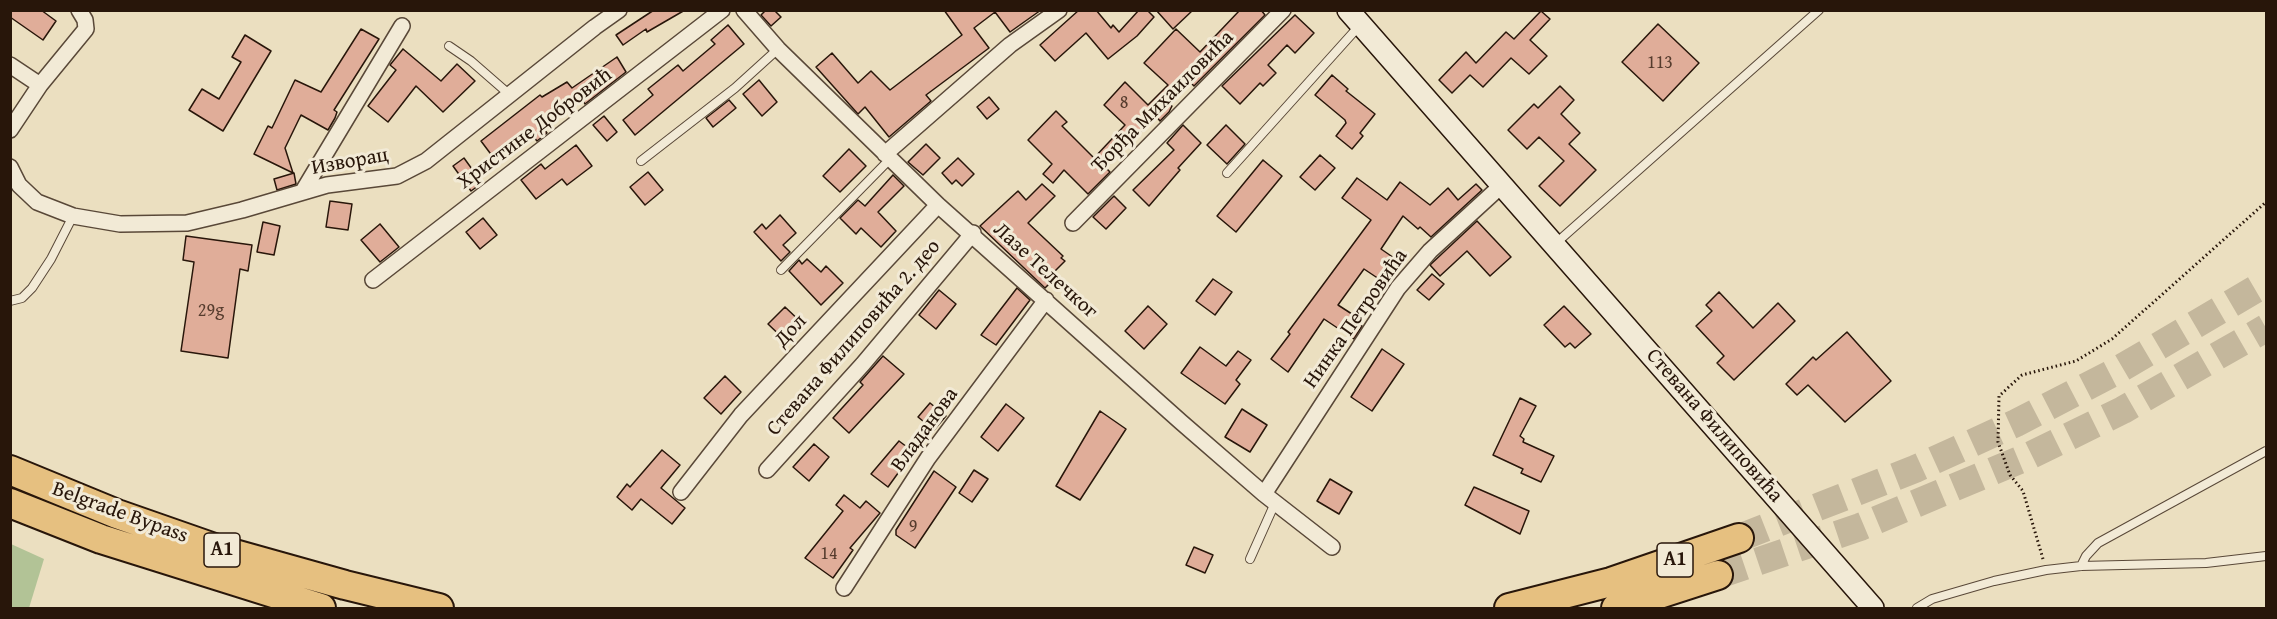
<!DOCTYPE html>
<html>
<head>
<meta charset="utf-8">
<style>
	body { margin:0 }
	#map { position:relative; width:2277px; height:619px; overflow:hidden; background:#ebdfc0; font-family:"Gentium Book Plus",serif }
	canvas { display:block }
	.frame { position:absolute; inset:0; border:12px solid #28160a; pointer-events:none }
</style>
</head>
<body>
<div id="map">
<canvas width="2277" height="619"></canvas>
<div class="frame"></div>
</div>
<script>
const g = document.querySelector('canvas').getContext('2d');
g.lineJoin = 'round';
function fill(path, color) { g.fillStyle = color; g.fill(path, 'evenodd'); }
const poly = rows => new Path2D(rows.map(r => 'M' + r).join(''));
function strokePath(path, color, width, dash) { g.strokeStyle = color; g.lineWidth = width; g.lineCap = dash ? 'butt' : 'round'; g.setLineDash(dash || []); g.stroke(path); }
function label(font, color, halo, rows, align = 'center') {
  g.font = font + ' "Gentium Book Plus",serif'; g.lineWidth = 6; g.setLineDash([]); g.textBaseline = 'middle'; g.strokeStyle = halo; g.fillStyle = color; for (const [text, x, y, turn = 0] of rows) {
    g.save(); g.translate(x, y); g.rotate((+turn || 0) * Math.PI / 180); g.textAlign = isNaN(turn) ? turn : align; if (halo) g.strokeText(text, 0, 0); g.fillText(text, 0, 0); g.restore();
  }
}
fill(poly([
	[11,544,44,559,29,608,11,608]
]), '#b2c396');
const building = poly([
	[10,10,41,10,56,21,43,40,10,17,10,10],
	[654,10,685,10,647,32,646,29,623,45,616,35,654,10],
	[766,10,774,10,781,17,771,26,761,15,766,10],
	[944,10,1041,10,1010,32,995,12,974,28,989,48,926,95,931,101,889,137,865,107,858,114,816,67,832,53,858,83,871,71,890,90,962,35,944,10],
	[1079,10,1096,10,1111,28,1113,25,1119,32,1139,10,1147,10,1154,17,1137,36,1108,59,1086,33,1055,61,1040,45,1079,10],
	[1156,10,1193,10,1173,29,1156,10],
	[1240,10,1261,10,1265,15,1194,86,1191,83,1169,104,1172,106,1169,112,1160,121,1156,116,1123,151,1121,149,1105,167,1110,172,1088,194,1064,170,1053,183,1043,174,1052,164,1028,140,1056,111,1067,122,1062,126,1094,158,1125,125,1104,105,1125,82,1148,105,1168,85,1144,63,1176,29,1200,52,1240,10],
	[1541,11,1550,19,1530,40,1547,56,1529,74,1511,58,1483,87,1470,75,1452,93,1439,80,1466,52,1476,63,1506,32,1514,39,1541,11],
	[1295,15,1314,33,1295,53,1287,45,1268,65,1276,73,1263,86,1260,83,1240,104,1222,86,1295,15],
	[1658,24,1699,63,1663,101,1622,62,1658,24],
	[728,25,744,44,635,135,623,120,653,95,648,89,678,65,683,71,715,44,711,40,728,25],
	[361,29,379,39,334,110,337,112,335,118,328,130,301,115,285,148,293,173,254,154,268,126,272,128,295,80,321,92,361,29],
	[245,35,271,51,223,131,189,110,202,89,219,99,241,62,232,57,245,35],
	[403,49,441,81,457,64,475,81,443,112,416,86,388,122,368,106,396,70,390,65,403,49],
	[617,57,626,72,585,104,581,97,541,125,547,133,537,141,532,135,496,161,481,141,540,95,542,97,567,82,572,88,617,57],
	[1332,75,1348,89,1346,91,1375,114,1360,133,1363,136,1352,149,1336,136,1346,123,1345,120,1315,95,1332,75],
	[759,80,777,102,762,116,743,94,759,80],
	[1560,86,1574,100,1561,114,1580,133,1569,144,1596,170,1560,206,1539,186,1564,161,1539,137,1527,149,1508,130,1534,104,1538,108,1560,86],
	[989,97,999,109,987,119,977,107,989,97],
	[729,100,736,108,713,127,706,118,729,100],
	[604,116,617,132,607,141,593,125,604,116],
	[1183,125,1201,143,1178,168,1180,170,1149,206,1133,190,1174,150,1167,143,1183,125],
	[1226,125,1245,144,1227,164,1207,145,1226,125],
	[926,144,940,158,923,175,908,162,926,144],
	[576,145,592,166,567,185,562,179,536,199,521,180,541,164,545,169,576,145],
	[849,149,866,166,840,192,823,176,849,149],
	[1320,155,1335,168,1315,190,1300,177,1320,155],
	[464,158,482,183,471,191,453,166,464,158],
	[958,158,974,174,962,186,956,180,952,184,942,173,958,158],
	[1263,160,1282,176,1236,232,1217,216,1263,160],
	[648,172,663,190,645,205,630,187,648,172],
	[294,173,296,184,277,190,274,179,294,173],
	[893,175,904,186,878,212,896,231,881,247,861,228,856,234,840,218,858,200,865,206,893,175],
	[1357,178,1387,200,1400,182,1430,205,1448,188,1458,200,1476,184,1482,190,1431,237,1420,227,1418,229,1403,216,1381,249,1397,260,1382,281,1364,269,1338,305,1355,316,1354,319,1362,326,1354,339,1324,319,1288,372,1271,359,1290,334,1288,332,1371,220,1342,198,1357,178],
	[1042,184,1055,196,1028,223,1063,256,1061,258,1065,261,1054,272,1058,275,1045,288,980,226,1018,191,1026,200,1042,184],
	[1114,196,1126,208,1106,229,1093,217,1114,196],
	[330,201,352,204,348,230,326,227,330,201],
	[780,215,796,233,783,245,790,252,781,261,754,232,762,224,766,229,780,215],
	[483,218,497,235,480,249,466,232,483,218],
	[1477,221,1511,257,1490,276,1467,251,1440,276,1430,265,1477,221],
	[263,222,280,226,274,255,257,252,263,222],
	[380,224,399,247,380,262,361,240,380,224],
	[186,236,252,245,248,271,240,269,228,358,181,351,194,262,183,260,186,236],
	[807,259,821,272,826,266,843,283,821,305,789,271,799,260,802,264,807,259],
	[1432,274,1444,284,1429,300,1417,290,1432,274],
	[1213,279,1232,292,1215,315,1196,301,1213,279],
	[1017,288,1030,300,996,345,981,335,1017,288],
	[939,290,956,304,936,329,919,315,939,290],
	[1719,292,1753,328,1778,303,1795,321,1734,380,1717,363,1724,356,1696,326,1712,311,1706,305,1719,292],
	[1148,306,1167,324,1144,349,1125,331,1148,306],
	[1564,306,1591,334,1575,348,1570,343,1565,347,1544,325,1564,306],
	[785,307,804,325,788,343,768,324,785,307],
	[1847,332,1891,381,1845,422,1808,385,1797,395,1786,384,1813,357,1816,360,1847,332],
	[1200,347,1226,366,1238,351,1251,360,1236,380,1240,384,1225,404,1181,373,1200,347],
	[1382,349,1404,364,1372,411,1351,397,1382,349],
	[883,356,904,374,849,433,833,418,863,385,860,382,883,356],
	[725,376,741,392,721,414,704,398,725,376],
	[1520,398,1536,406,1520,436,1524,439,1523,442,1554,456,1541,482,1521,473,1523,469,1493,455,1520,398],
	[930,403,946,416,934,430,918,417,930,403],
	[1006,404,1024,418,998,451,981,437,1006,404],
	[1242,409,1267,425,1250,452,1225,437,1242,409],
	[1100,411,1126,429,1080,500,1056,486,1100,411],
	[899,441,911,450,898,466,901,469,888,487,871,474,899,441],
	[814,444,829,457,809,481,793,467,814,444],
	[662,450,680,465,661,488,685,508,672,524,641,499,632,510,617,497,627,484,630,487,662,450],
	[974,470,988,479,972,502,959,493,974,470],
	[934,471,956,487,915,548,896,535,896,530,934,471],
	[1330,479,1352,492,1339,514,1317,501,1330,479],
	[1474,487,1529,511,1520,534,1465,505,1474,487],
	[844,495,860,508,866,501,880,513,850,548,853,550,833,578,805,558,843,511,836,505,844,495],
	[1194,547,1213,555,1205,573,1186,565,1194,547]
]);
fill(building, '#e0ad99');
strokePath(building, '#28160a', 1.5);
strokePath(poly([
	[1739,538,1915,469,2016,423,2111,374,2266,283],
	[1718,575,1860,527,2029,456,2123,410,2266,328]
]), '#c4b79c', 28, [28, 14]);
const service = poly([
	[449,46,471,61,510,95],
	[641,161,735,88,778,49],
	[1227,173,1360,25],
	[1555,244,1819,10],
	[781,270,891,158],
	[10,301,22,298,32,288,51,259,73,216],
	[1250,559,1275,503],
	[2081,566,2086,556,2098,543,2266,451],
	[1917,608,1932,599,1994,581,2046,570,2081,566,2206,563,2266,556]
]);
const minor = poly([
	[744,10,778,49,938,205,1181,422,1264,494,1332,547],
	[10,65,40,85],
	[10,130,40,85,86,29,85,20,79,10],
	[885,154,1010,45,1059,10],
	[10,167,19,185,37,202,73,216,120,224,187,223,242,210,327,185,397,176,426,161,595,27,619,10],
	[303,191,402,26],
	[1073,223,1283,10],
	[373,280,722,10],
	[767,470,863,364,973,233],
	[681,492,741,415,938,205],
	[1264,494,1398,288,1430,251,1502,185],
	[844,588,928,458,1046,300]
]);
const secondary = poly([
	[1348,10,1873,608]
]);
const motorway = poly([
	[10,470,117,514,220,550,345,585,439,608],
	[10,503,101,539,321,608],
	[1509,608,1611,582,1739,538],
	[1616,608,1718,575]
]);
strokePath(service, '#594838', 10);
strokePath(minor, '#594838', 18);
strokePath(secondary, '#28160a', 24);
strokePath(motorway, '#28160a', 32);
strokePath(poly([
	[2043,559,2023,491,2010,475,1998,442,1999,396,2022,375,2076,361,2112,339,2266,202]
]), '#28160a', 3, [1.5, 3]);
strokePath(service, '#f2ead6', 8);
strokePath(minor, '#f2ead6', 15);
strokePath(secondary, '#f2ead6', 21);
strokePath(motorway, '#e6c080', 28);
label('18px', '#563c2e', null, [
	["113",1660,63],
	["8",1124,103],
	["29g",211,311],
	["9",913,527],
	["14",829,554]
]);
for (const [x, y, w] of [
	[222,550,36],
	[1675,560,36]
]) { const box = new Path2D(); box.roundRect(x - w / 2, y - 17, w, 34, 4.5); g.fillStyle = '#f2ead6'; g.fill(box); strokePath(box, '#28160a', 1.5); }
label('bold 20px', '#28160a', null, [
	["A1",222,550],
	["A1",1675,560]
]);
label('21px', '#28160a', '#f2ead6', [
	["Ђорђа Михаиловића",1163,102,-45],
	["Христине Добровић",535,129,-37],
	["Изворац",350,162,-10],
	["Лазе Телечког",1045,271,42],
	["Нинка Петровића",1356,319,-55],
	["Дол",791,331,-47],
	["Стевана Филиповића 2. део",854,338,-49],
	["Стевана Филиповића",1714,426,49],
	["Владанова",925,430,-54],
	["Belgrade Bypass",120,513,20]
]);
</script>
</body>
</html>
